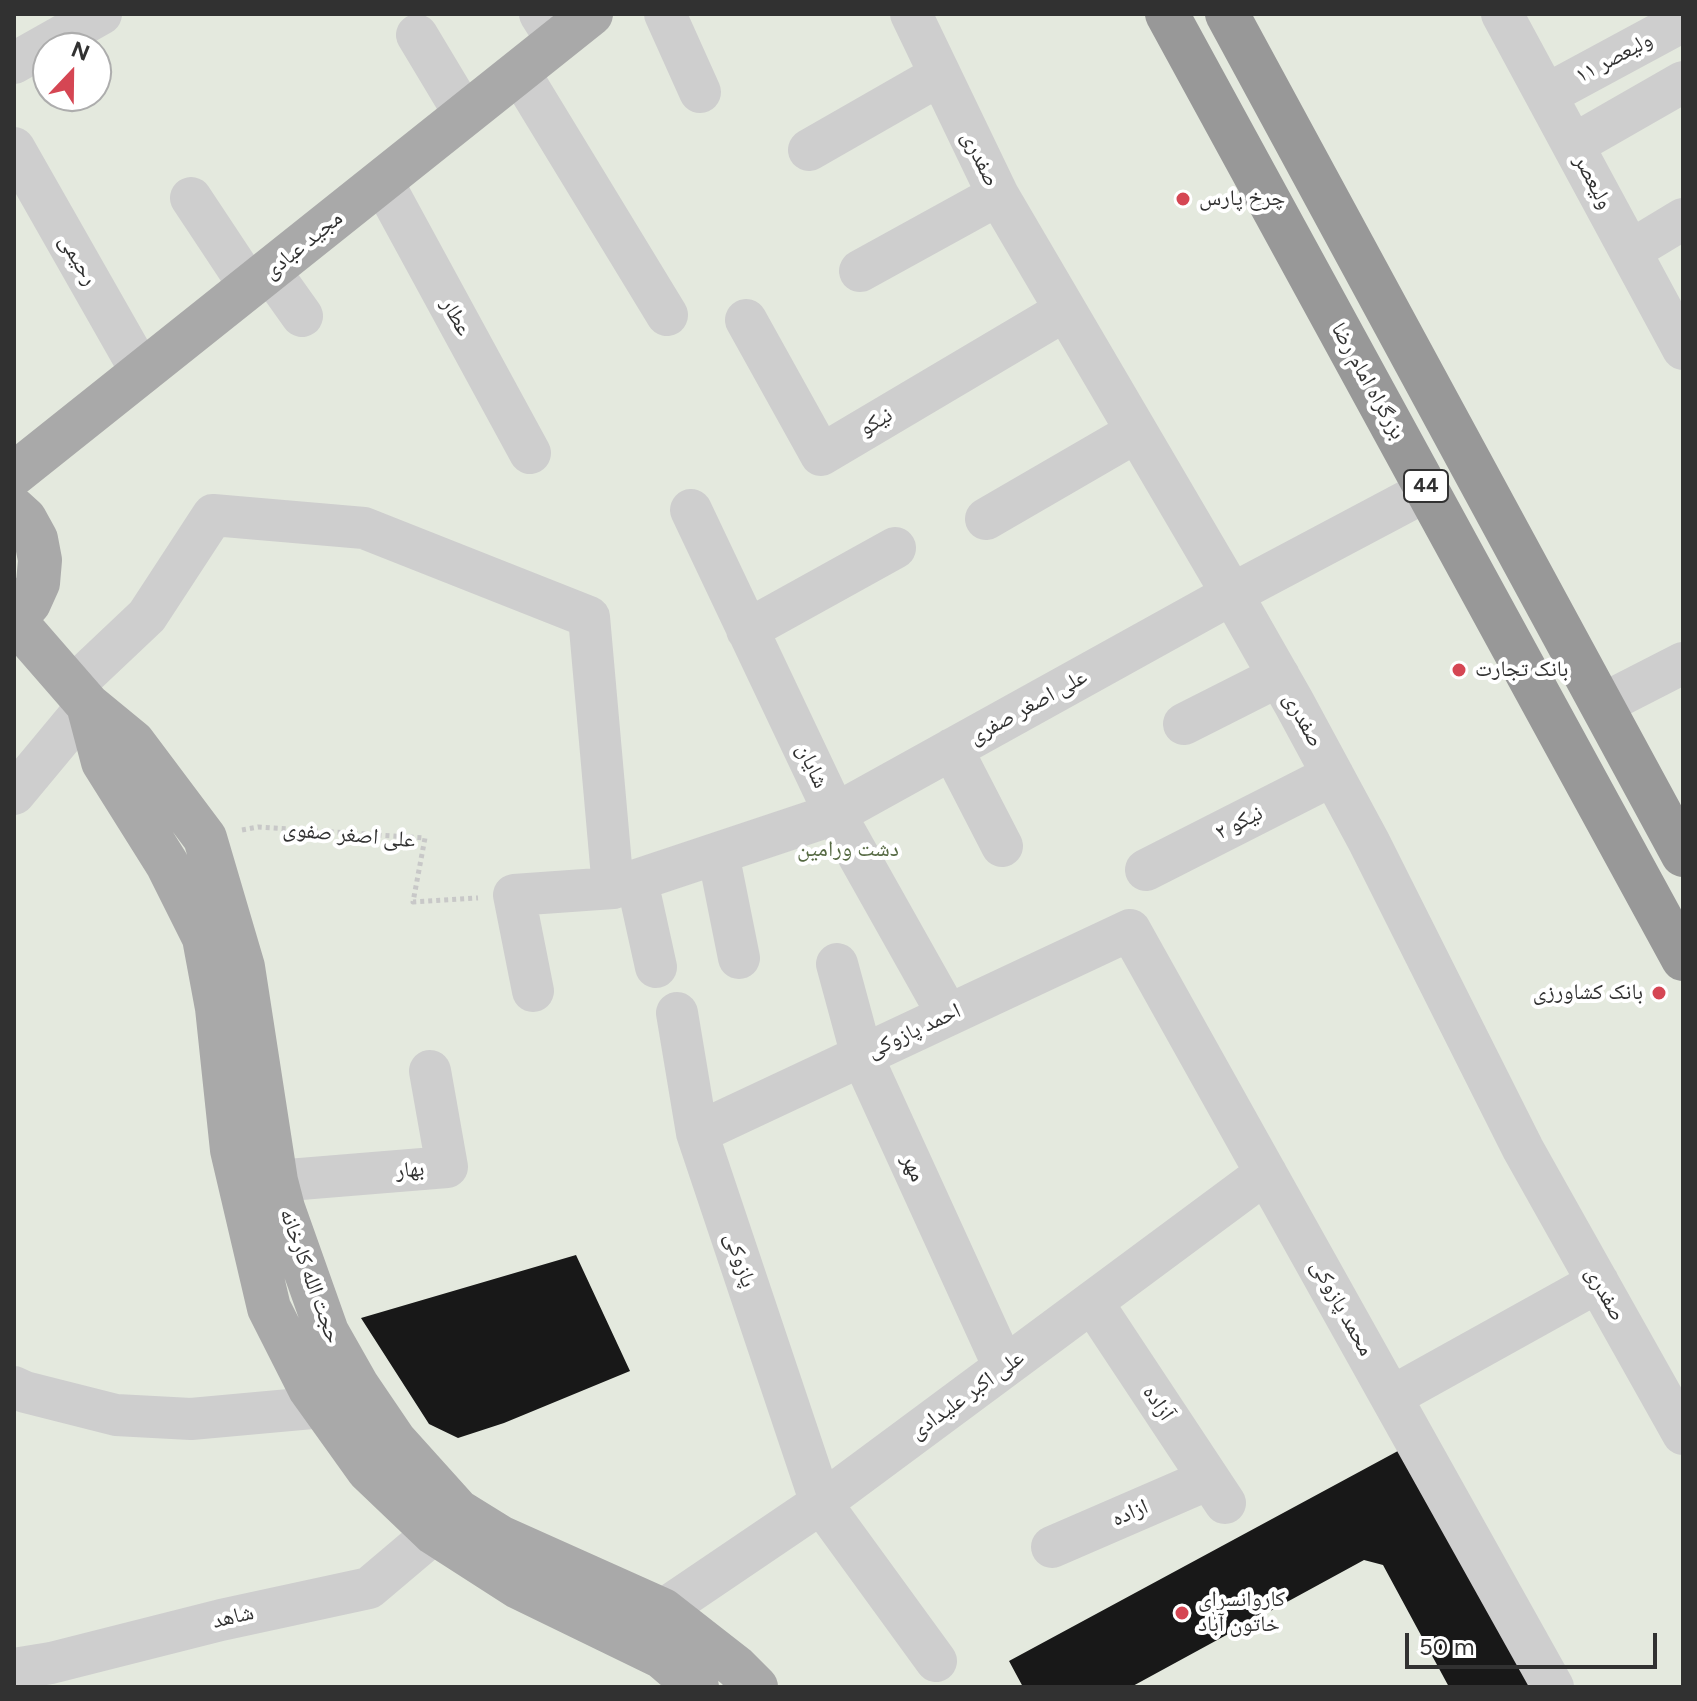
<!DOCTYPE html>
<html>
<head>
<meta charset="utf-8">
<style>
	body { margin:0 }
	#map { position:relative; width:1697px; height:1701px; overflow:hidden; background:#fff; font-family:Figtree,sans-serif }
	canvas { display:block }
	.frame { position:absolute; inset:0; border:16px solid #313131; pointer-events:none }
	.north { position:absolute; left:32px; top:32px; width:80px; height:80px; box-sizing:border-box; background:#fff; border:2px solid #adadad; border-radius:50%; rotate:22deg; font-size:22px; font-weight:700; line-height:32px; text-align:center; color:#313131 }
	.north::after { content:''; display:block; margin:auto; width:28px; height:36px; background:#d54653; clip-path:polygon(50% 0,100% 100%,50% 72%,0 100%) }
	.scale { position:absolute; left:1405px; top:1633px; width:252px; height:36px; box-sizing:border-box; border:4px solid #313131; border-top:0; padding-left:10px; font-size:24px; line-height:28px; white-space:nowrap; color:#313131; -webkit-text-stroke:6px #fff; paint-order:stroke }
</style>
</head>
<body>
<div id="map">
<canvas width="1697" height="1701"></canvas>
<div class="frame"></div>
<div class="north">N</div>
<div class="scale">50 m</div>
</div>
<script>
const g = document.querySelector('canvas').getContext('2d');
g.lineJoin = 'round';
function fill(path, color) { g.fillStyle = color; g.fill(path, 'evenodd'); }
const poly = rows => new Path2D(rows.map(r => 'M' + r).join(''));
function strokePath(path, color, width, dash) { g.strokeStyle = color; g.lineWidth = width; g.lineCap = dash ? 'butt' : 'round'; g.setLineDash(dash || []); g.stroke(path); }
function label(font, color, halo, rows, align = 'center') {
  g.font = font + ' Figtree,"Noto Naskh Arabic",sans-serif'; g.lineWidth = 8; g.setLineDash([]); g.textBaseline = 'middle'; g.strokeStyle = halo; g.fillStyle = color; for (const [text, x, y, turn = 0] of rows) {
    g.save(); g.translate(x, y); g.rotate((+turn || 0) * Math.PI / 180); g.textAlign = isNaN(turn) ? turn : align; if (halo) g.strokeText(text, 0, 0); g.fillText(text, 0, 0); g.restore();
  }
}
fill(poly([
	[14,14,1683,14,1683,1687,14,1687],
	[48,48,96,48,96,96,48,96]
]), '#e4e9de');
fill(poly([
	[576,1255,630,1371,504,1423,458,1438,429,1424,361,1318],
	[1409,1445,1541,1687,1449,1687,1383,1565,1364,1560,1131,1687,1023,1687,1009,1661]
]), '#181818');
strokePath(poly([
	[242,830,258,827,425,838,413,902,478,898]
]), '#c8c8c8', 5, [4, 4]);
strokePath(poly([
	[540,14,557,41],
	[665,14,700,92],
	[911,14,998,195,1232,594,1294,703,1369,842,1523,1149,1683,1434],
	[1502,14,1683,349],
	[417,35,465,115],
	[14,63,101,14],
	[519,72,667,315],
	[1546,95,1683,21],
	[1573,145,1683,82],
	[14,148,142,373],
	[809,150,940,75],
	[382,181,530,453],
	[191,198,250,287],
	[1630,251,1683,219],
	[270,271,302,316],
	[860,271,998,195],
	[746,320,821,455,1064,311],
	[691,510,835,814,948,1015],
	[986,519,1136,432],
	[747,630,895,548],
	[74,685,147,616,213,515,364,528,589,617,613,888],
	[1601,705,1683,663],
	[1184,724,1279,676],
	[952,749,1002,846],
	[14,794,88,705],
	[718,853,739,958],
	[1146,870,1333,775],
	[637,881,656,967],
	[837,964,862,1056,1004,1367],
	[533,991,514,895,613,888,835,814,1232,594,1428,490],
	[677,1013,697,1133,821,1503,936,1661],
	[697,1133,1130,930,1553,1687],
	[276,1181,447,1167,430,1071],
	[1092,1302,1225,1503],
	[14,1387,25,1392,116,1415,191,1419,323,1407],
	[1391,1397,1598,1282],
	[1052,1547,1209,1479],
	[663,1610,821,1503,1266,1173],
	[14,1669,51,1663,221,1620,369,1588,434,1533]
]), '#cecece', 42);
strokePath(poly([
	[14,474,591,14],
	[14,509,25,519,36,539,40,560,38,583,29,603,14,620],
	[14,620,88,705,133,742,205,838,243,967,276,1181,283,1208,327,1332,357,1385,395,1441,458,1511,500,1537,663,1610,736,1667,756,1687],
	[88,705,103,762,167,864,204,938,217,1008,232,1150,269,1308,310,1389,368,1470,434,1533,518,1587,662,1657,697,1687]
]), '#a9a9a9', 44);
strokePath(poly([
	[1167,14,1683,959],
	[1227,14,1683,855]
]), '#989898', 44);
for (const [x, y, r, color] of [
	[1183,199,8,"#d54653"],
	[1459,670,8,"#d54653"],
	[1659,993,8,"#d54653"],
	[1182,1613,8,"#d54653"]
]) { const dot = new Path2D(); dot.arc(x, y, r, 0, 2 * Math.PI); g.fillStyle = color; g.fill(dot); strokePath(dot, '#fff', 3); }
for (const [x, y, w] of [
	[1426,486,44]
]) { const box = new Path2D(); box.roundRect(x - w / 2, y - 16, w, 32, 6); g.fillStyle = '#fff'; g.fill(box); strokePath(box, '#313131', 2); }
label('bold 20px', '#313131', null, [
	["44",1426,486]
]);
label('22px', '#313131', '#fff', [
	["ولیعصر ۱۱",1614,58,-28],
	["صفدری",980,159,64],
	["ولیعصر",1593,182,62],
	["مجید عبادی",303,245,-39],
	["رحیمی",78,260,60],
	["عطار",456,317,61],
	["بزرگراه امام رضا",1368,381,61],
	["نیکو",876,422,-31],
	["علی اصغر صفری",1028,707,-29],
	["صفدری",1303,720,61],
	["شایان",812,766,65],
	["نیکو ۲",1239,823,-27],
	["علی اصغر صفوی",349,835,5],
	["احمد پازوکی",914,1031,-25],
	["مهر",913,1168,65],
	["بهار",410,1170,-5],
	["پازوکی",740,1260,71],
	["حجت الله کارخانه",310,1276,70],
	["صفدری",1605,1294,61],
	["محمد پازوکی",1342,1308,61],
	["علی اکبر علیدادی",967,1395,-36],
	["آزاده",1158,1403,56],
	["ازاده",1130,1513,-23],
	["شاهد",233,1617,-13]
]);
label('22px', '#313131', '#fff', [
	["چرخ پارس",1199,199],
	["بانک تجارت",1475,670],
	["بانک کشاورزی",1643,993,"right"],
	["کاروانسرای",1198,1600],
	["خاتون آباد",1198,1625]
], 'left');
label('22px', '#556942', '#fff', [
	["دشت ورامین",848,850]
]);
</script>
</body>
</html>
